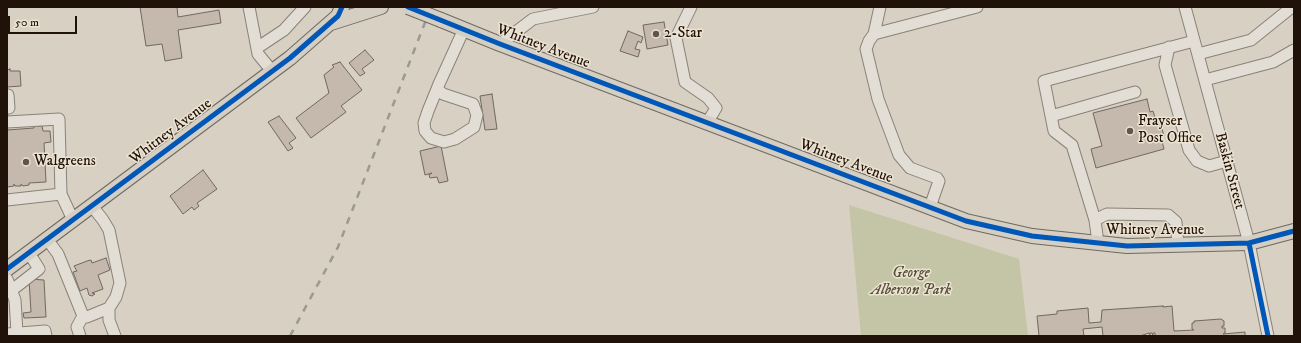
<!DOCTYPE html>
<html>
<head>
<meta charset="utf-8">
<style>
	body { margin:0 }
	#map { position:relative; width:1301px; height:343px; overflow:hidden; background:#d8d0c2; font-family:"IM FELL DW Pica",serif }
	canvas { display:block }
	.frame { position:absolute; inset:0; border:8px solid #211209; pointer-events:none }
	.scale { position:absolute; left:8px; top:16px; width:69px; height:18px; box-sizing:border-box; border:2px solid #211209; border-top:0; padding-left:5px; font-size:12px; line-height:14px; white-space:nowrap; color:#211209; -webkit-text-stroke:3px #ece3d2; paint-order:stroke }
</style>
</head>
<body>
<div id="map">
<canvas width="1301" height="343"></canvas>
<div class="frame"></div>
<div class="scale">50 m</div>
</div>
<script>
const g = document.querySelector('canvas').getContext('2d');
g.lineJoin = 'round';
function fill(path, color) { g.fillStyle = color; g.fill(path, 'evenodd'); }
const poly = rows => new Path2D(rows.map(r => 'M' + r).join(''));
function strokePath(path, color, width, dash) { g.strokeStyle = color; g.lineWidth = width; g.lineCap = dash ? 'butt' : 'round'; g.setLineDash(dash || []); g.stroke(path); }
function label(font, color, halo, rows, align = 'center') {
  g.font = font + ' "IM FELL DW Pica",serif'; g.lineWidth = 3; g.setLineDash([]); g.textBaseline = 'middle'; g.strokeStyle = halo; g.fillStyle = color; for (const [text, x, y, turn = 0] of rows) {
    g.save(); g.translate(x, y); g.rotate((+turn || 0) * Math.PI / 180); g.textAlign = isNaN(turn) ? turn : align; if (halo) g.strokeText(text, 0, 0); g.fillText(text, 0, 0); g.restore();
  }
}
fill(poly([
	[849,205,1019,259,1028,336,861,336]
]), '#c4c5a6');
const building = poly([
	[140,7,177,7,178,17,219,10,221,23,178,30,182,58,165,61,162,44,146,46,140,7],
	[664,22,668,45,647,49,643,25,664,22],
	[628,31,643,37,641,43,638,41,635,49,640,50,638,57,620,51,628,31],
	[365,50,374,60,362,69,365,73,360,76,349,63,365,50],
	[340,62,362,90,341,106,346,112,311,138,296,118,329,93,324,75,334,67,332,65,340,62],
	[10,69,10,71,20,71,21,86,7,87,7,70,10,69],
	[492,94,497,129,485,130,480,96,492,94],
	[1147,99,1150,112,1153,111,1157,123,1160,122,1164,136,1161,137,1164,149,1096,168,1091,149,1102,146,1093,113,1147,99],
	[279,116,296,138,289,143,293,148,288,151,268,122,279,116],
	[34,126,42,126,43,131,50,131,51,142,44,143,46,182,29,183,29,185,23,186,21,184,21,186,15,186,14,184,14,186,7,187,7,130,34,128,34,126],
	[441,146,448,181,439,183,437,177,430,178,429,175,432,173,425,175,420,151,441,146],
	[203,170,217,189,197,203,199,206,194,210,192,207,183,214,170,196,203,170],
	[106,258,110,270,98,275,103,289,92,293,95,294,92,296,89,295,87,288,80,291,73,272,77,271,74,266,87,261,91,260,92,263,106,258],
	[29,279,44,280,46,317,24,318,23,313,31,312,29,279],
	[1163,306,1163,307,1172,306,1174,331,1194,330,1192,329,1192,323,1194,323,1194,321,1221,319,1224,321,1224,326,1222,326,1222,328,1225,328,1225,333,1223,334,1245,332,1245,336,1155,336,1155,333,1153,333,1153,336,1152,333,1150,333,1150,336,1149,333,1140,336,1103,336,1102,327,1083,329,1084,336,1039,336,1037,316,1057,314,1057,311,1088,308,1089,323,1101,322,1102,310,1163,306]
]);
fill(building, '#c5b8ad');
strokePath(building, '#6f6961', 1);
const minor = poly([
	[249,7,258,54,272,71],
	[691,7,676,38,685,82,708,98,716,108,707,123],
	[880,7,874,34,977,7],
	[1185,7,1249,243,1268,336],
	[874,34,869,41,866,49,878,99,899,155,910,168,937,178,939,181,930,207],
	[500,44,533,19,593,7],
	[1169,47,1165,65,1189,150,1197,161,1209,166,1227,161],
	[257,48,284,30,305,7],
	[1198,54,1251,40,1292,7],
	[1205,80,1273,62,1294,50],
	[437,89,443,94,473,104,477,115,474,127,455,139,444,142,431,138,425,131,424,123,428,111,437,89,439,84,464,29],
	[7,108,9,108,8,95],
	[1051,116,1135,92],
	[7,122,59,119,61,194],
	[7,200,61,194,73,220],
	[1095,220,1107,214,1168,215,1176,222,1178,245],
	[47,239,58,254,83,316,87,317,109,308,116,297,120,283,109,230,103,220,92,206],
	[1098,243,1095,220,1072,145,1054,131,1044,81,1194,41],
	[7,279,15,300,17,333],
	[12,290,39,269,29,253],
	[109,308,109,320,115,336],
	[7,334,45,331,46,336],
	[80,336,77,327,83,316]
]);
const major = poly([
	[441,20,500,44,966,221,1032,236,1127,246,1249,243,1294,231],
	[331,23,381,7],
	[7,269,290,58,338,16,342,7]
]);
strokePath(minor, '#898279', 13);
strokePath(major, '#6f6961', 16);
strokePath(minor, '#e2ded6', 11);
strokePath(major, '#d5cec2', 14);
strokePath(poly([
	[290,336,338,247,431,7]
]), '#9d9992', 2.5, [7, 7]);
const majorBridge = poly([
	[408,7,441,20]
]);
strokePath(majorBridge, '#6f6961', 16, []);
strokePath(majorBridge, '#d5cec2', 14);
strokePath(poly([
	[408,7,500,44,966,221,1032,236,1127,246,1249,243,1294,231],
	[1249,243,1268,336],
	[7,269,290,58,338,16,342,7]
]), '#0057b8', 5);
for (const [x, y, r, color] of [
	[656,34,4,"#61544a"],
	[1130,131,4,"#61544a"],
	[26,162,4,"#61544a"]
]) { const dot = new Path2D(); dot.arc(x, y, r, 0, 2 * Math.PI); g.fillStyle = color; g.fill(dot); strokePath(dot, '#ece3d2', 1.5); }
label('15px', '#211209', '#ece3d2', [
	["2-Star",664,34],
	["Frayser",1138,122],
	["Post Office",1138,139],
	["Walgreens",34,162]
], 'left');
label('15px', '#211209', '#ece3d2', [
	["Whitney Avenue",543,47,21],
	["Whitney Avenue",171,132,-37],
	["Whitney Avenue",846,162,21],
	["Baskin Street",1229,171,75],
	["Whitney Avenue",1155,231]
]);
label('italic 15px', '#544e38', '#ece3d2', [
	["George",911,274],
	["Alberson Park",911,291]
]);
</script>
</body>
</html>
